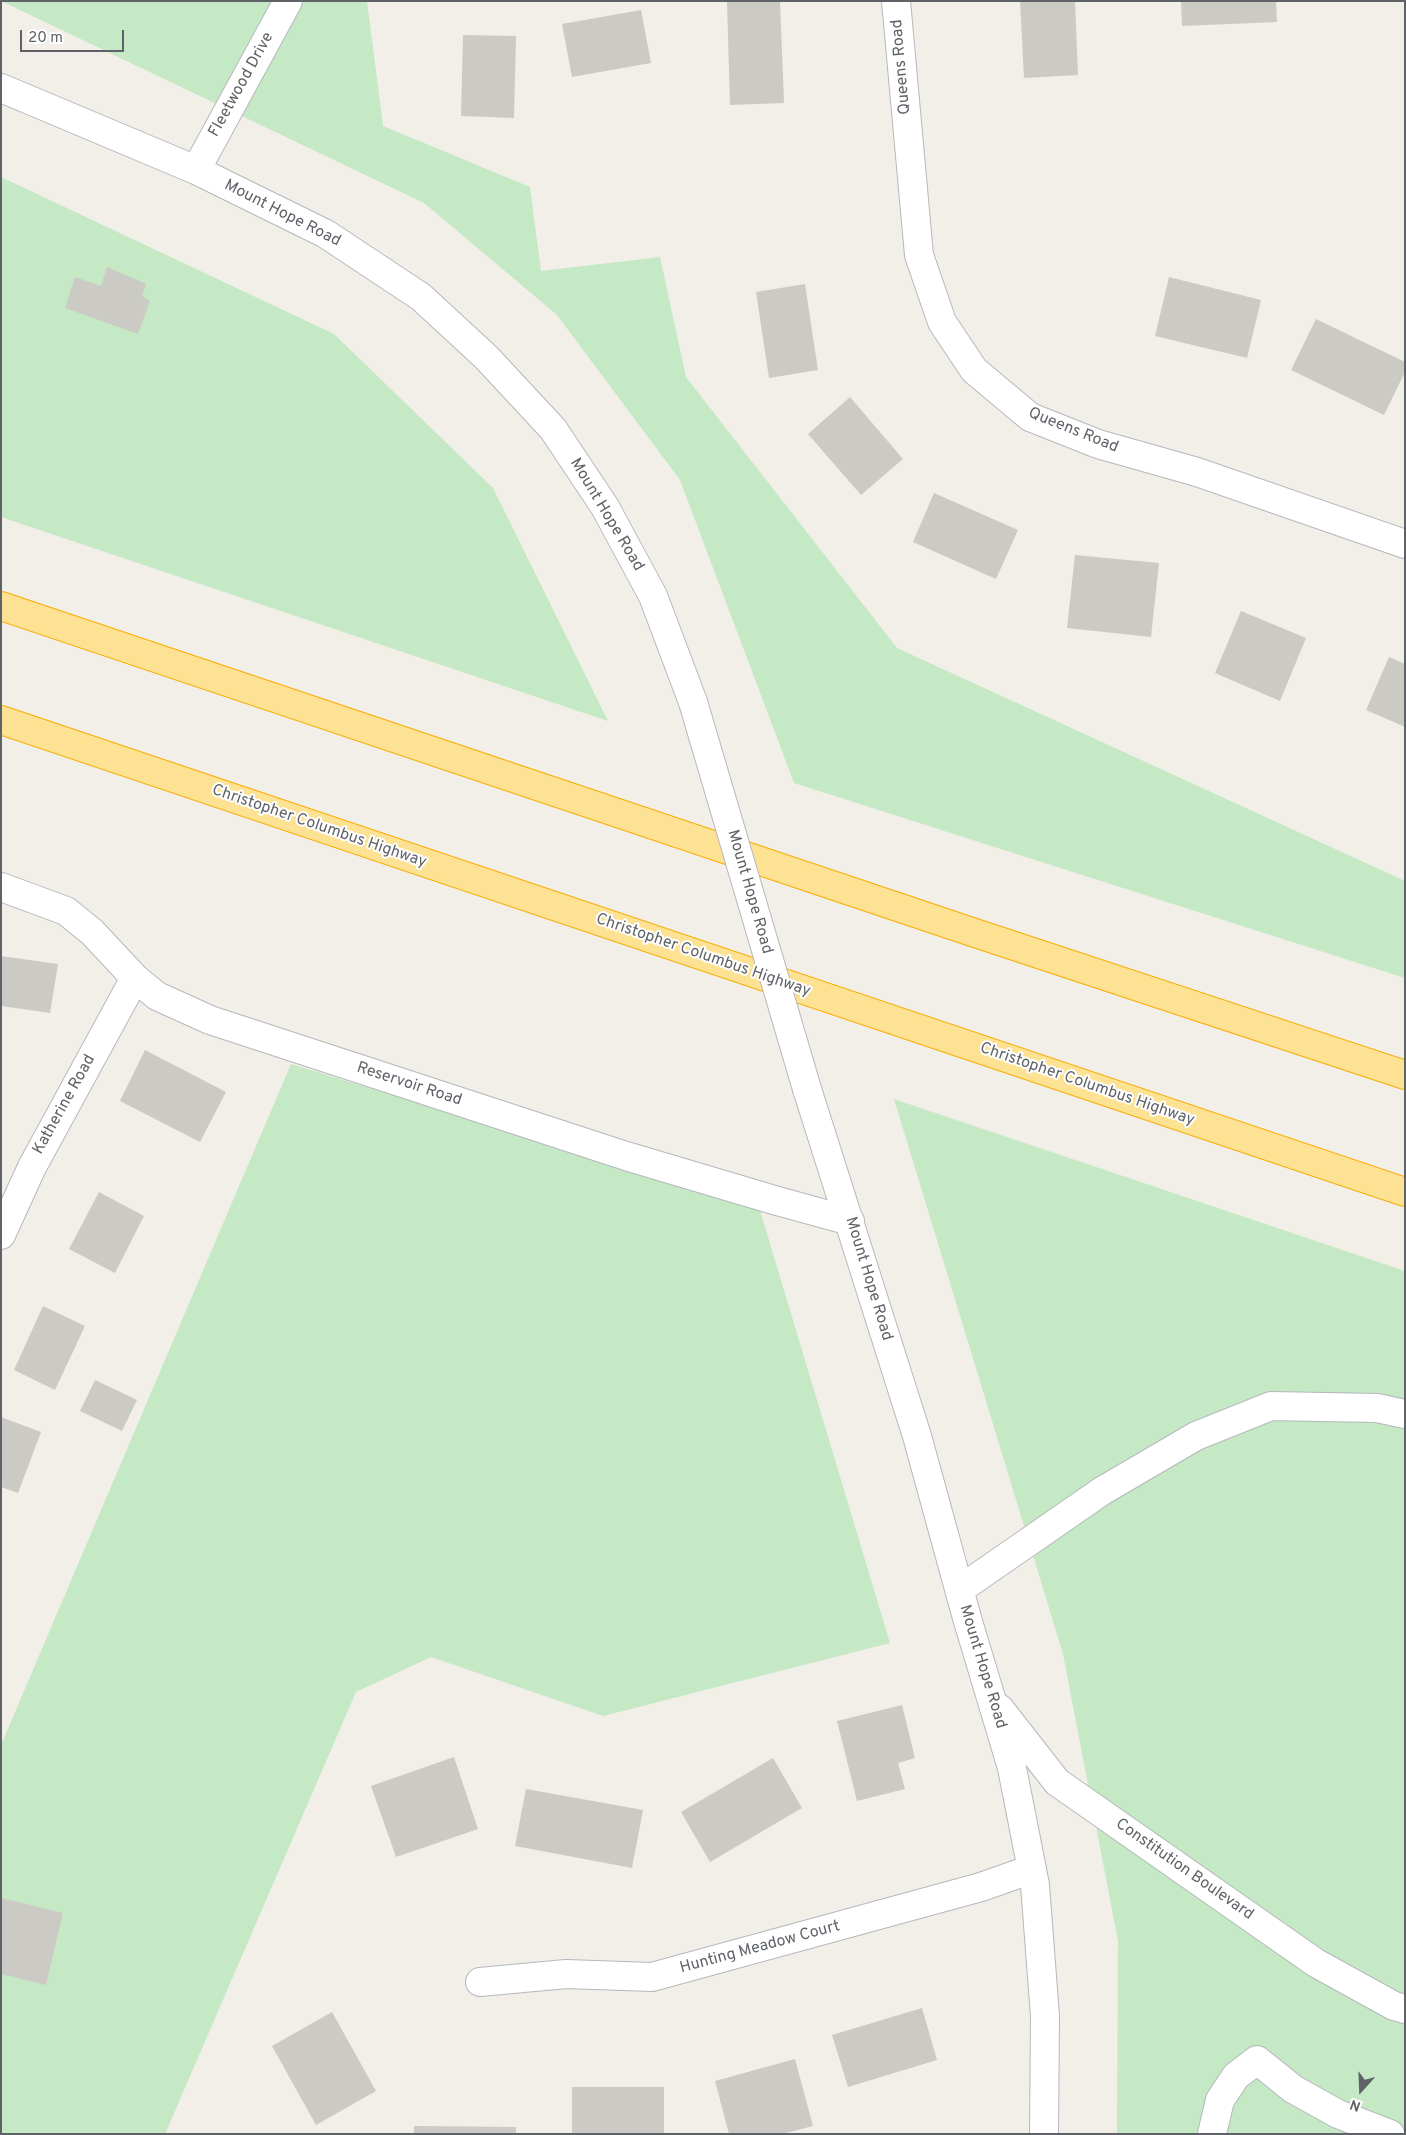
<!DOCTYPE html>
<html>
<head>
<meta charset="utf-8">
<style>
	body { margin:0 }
	#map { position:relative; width:1406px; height:2135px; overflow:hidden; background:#f1efe8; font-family:Overpass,sans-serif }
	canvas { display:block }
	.frame { position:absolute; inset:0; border:2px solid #5f6368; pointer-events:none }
	.north { position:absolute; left:1336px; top:2065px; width:50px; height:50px; -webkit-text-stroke:4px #fff; paint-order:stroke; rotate:200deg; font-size:14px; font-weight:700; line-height:20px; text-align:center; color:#5f6368 }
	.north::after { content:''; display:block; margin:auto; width:18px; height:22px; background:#5f6368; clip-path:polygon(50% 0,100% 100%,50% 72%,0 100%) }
	.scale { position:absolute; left:20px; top:30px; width:104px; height:22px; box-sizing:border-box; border:2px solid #5f6368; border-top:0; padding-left:6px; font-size:15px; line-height:18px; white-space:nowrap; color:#5f6368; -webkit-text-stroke:4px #fff; paint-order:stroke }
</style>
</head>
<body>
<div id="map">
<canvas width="1406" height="2135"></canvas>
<div class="frame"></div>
<div class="north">N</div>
<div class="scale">20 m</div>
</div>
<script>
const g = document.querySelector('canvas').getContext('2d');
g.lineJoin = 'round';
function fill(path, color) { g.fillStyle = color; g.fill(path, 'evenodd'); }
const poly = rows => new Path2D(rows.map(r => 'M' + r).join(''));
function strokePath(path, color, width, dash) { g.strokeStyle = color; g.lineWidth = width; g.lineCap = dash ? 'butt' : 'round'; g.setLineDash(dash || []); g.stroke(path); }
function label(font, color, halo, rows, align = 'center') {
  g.font = font + ' Overpass,sans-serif'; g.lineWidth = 4; g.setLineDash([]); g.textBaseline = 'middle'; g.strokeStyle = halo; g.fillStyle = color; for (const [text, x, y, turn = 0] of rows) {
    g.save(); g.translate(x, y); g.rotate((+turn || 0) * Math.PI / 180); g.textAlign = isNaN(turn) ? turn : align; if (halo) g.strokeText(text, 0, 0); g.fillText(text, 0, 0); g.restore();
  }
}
fill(poly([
	[1,1,367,1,383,126,530,187,541,271,660,257,686,377,897,648,1405,881,1405,978,794,783,680,480,557,315,424,203],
	[1,177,334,334,493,488,608,721,1,517],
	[291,1064,759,1207,890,1643,603,1716,431,1657,356,1692,165,2134,1,2134,1,1745],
	[894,1099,1405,1271,1405,2134,1117,2134,1118,1941,1063,1654]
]), '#c5e8c5');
fill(poly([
	[780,1,784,103,730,105,727,2],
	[1020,1,1075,1,1078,75,1024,78],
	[1181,1,1276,1,1277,22,1182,26],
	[641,10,651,63,572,77,562,24],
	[463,35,516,36,514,118,461,116],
	[107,267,146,284,142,296,150,301,138,334,65,308,75,277,101,286],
	[1169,277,1261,300,1247,358,1155,336],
	[805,284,818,370,769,378,756,292],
	[1316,319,1405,362,1405,372,1384,415,1291,370],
	[850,397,903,459,861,495,808,434],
	[934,493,1018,530,996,579,913,542],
	[1075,555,1159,563,1151,637,1067,628],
	[1241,611,1306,638,1280,701,1215,673],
	[1389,657,1405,664,1405,727,1366,710],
	[1,956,58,964,50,1013,1,1006],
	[145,1050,226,1092,200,1142,120,1101],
	[99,1192,144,1216,115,1273,69,1249],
	[43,1306,85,1326,55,1390,14,1370],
	[95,1380,137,1400,122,1431,80,1411],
	[1,1417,41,1432,18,1493,1,1487],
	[902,1705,915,1758,898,1763,905,1789,857,1801,837,1721],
	[454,1757,478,1829,396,1857,371,1786],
	[773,1758,802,1808,710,1862,681,1812],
	[526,1789,643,1810,632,1868,515,1846],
	[1,1898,63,1913,46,1985,1,1974],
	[922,2008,937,2060,848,2087,832,2035],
	[332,2012,376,2091,316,2125,272,2046],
	[795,2059,813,2126,782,2134,729,2134,715,2081],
	[572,2087,664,2087,664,2134,572,2134],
	[414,2126,516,2127,516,2134,414,2134]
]), '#cccac5');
const minor = poly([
	[896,1,919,255,942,322,974,370,1030,417,1098,444,1197,472,1405,544],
	[1,88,196,170,326,234,421,297,486,357,553,429,605,507,653,596,693,702],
	[196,170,288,1],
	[1,887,66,911,92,932,135,978,157,996,210,1020,626,1156,774,1200,850,1221],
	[807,1089,917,1436,967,1618,1012,1768,1035,1885,1045,2016,1044,2134],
	[1,1235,32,1167,135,978],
	[959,1590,1102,1491,1196,1436,1271,1406,1377,1408,1405,1414],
	[1000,1709,1057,1782,1316,1963,1394,2006,1405,2009],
	[480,1982,566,1974,652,1977,981,1887,1032,1869],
	[1212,2134,1220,2100,1236,2076,1257,2060,1293,2089,1338,2114,1390,2134]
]);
const highway = poly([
	[1,606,972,932,1405,1075],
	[1,720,1405,1192]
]);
strokePath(minor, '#b5b8bc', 30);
strokePath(highway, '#f9ab00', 30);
strokePath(minor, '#fff', 28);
strokePath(highway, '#fde293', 28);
const minorBridge = poly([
	[693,702,807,1089]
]);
strokePath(minorBridge, '#b5b8bc', 30, []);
strokePath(minorBridge, '#fff', 28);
label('16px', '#5f6368', '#fff', [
	["Queens Road",902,67,-95],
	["Fleetwood Drive",242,85,-61],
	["Mount Hope Road",282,214,27],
	["Queens Road",1073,431,22],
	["Mount Hope Road",606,515,59],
	["Christopher Columbus Highway",319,827,19],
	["Mount Hope Road",749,892,74],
	["Christopher Columbus Highway",703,956,19],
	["Reservoir Road",409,1085,18],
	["Christopher Columbus Highway",1087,1085,19],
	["Katherine Road",65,1105,-61],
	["Mount Hope Road",868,1279,73],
	["Mount Hope Road",982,1667,73],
	["Constitution Boulevard",1184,1870,35],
	["Hunting Meadow Court",760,1948,-15]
]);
</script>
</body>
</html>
